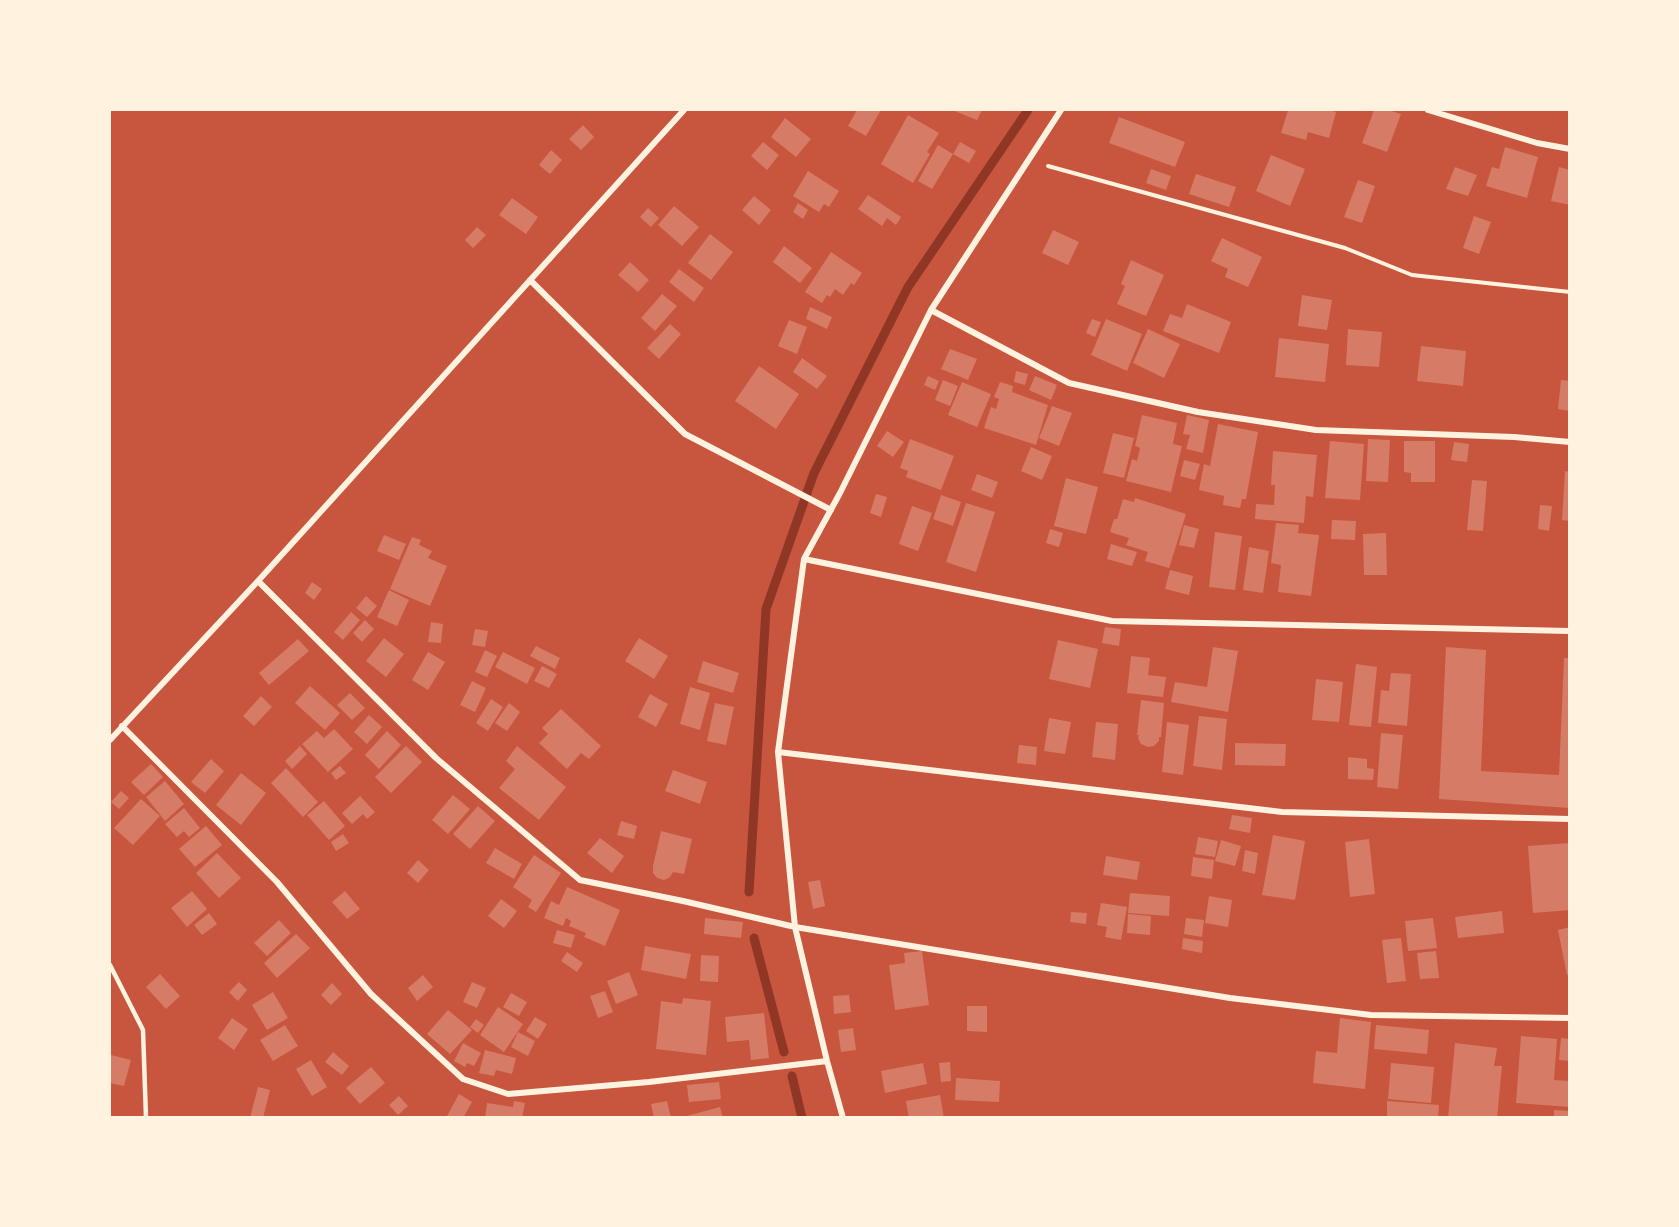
<!DOCTYPE html>
<html>
<head>
<meta charset="utf-8">
<style>
	body { margin:0 }
	#map { position:relative; width:1679px; height:1227px; overflow:hidden; background:#c8553d; font-family:"Fira Sans",sans-serif }
	canvas { display:block }
	.frame { position:absolute; inset:0; border:111px solid #fff3e0; pointer-events:none }
</style>
</head>
<body>
<div id="map">
<canvas width="1679" height="1227"></canvas>
<div class="frame"></div>
</div>
<script>
const g = document.querySelector('canvas').getContext('2d');
g.lineJoin = 'round';
const poly = rows => new Path2D(rows.map(r => 'M' + r).join(''));
function strokePath(path, color, width, dash) { g.strokeStyle = color; g.lineWidth = width; g.lineCap = dash ? 'butt' : 'round'; g.setLineDash(dash || []); g.stroke(path); }
function fill(path, color) { g.fillStyle = color; g.fill(path, 'evenodd'); }
strokePath(poly([
	[749,892,766,609,814,473,908,287,1028,110],
	[754,938,784,1052],
	[792,1076,802,1118]
]), '#8f3625', 9);
fill(poly([
	[857,110,881,110,866,136,848,126],
	[952,110,982,110,977,120],
	[1288,110,1328,110,1336,112,1329,138,1308,132,1306,140,1281,133],
	[1374,110,1388,110,1401,114,1387,152,1362,143],
	[908,115,939,133,927,152,930,154,913,183,881,164],
	[1119,117,1185,142,1175,167,1109,143],
	[785,118,811,139,796,157,771,137],
	[583,125,594,137,581,150,569,139],
	[763,142,779,155,767,170,751,156],
	[960,142,976,151,969,163,953,154],
	[938,145,953,154,932,189,918,181],
	[1505,147,1538,157,1527,198,1486,186,1492,167,1499,169],
	[551,150,562,160,550,174,539,165],
	[1271,155,1305,169,1290,206,1256,191],
	[1455,167,1477,175,1468,196,1446,189],
	[1559,167,1570,170,1570,205,1551,201],
	[1151,169,1171,176,1166,190,1146,183],
	[808,171,839,191,829,207,824,204,819,212,793,196],
	[1196,174,1236,187,1229,207,1189,194],
	[1358,180,1375,186,1362,223,1344,217],
	[868,195,901,217,896,225,887,218,882,226,858,209],
	[754,196,771,210,759,225,742,210],
	[512,198,538,217,526,234,499,215],
	[798,203,808,210,803,219,793,212],
	[674,206,699,227,682,246,658,225],
	[648,208,659,218,651,227,640,217],
	[1474,216,1491,222,1479,254,1463,248],
	[477,227,486,235,473,248,465,240],
	[1053,230,1079,242,1068,265,1042,253],
	[710,234,733,252,711,280,688,263],
	[1222,238,1262,257,1248,287,1225,277,1228,269,1211,261],
	[784,246,812,268,800,283,773,262],
	[831,252,862,273,854,285,851,283,843,295,835,289,830,297,827,295,822,303,805,292],
	[1131,260,1164,275,1146,316,1117,304,1125,286,1121,284],
	[630,262,649,280,638,292,618,275],
	[679,269,704,288,694,302,669,282],
	[662,294,677,306,655,331,641,318],
	[1302,295,1332,300,1327,330,1298,326],
	[1187,304,1231,322,1219,353,1163,331,1170,314,1182,318],
	[810,307,832,317,827,329,806,319],
	[1092,319,1101,322,1095,337,1086,333],
	[1106,319,1142,334,1127,371,1091,355],
	[789,320,807,327,797,354,778,346],
	[670,324,681,334,659,359,647,348],
	[1148,329,1180,344,1164,378,1133,363],
	[1348,329,1382,332,1379,367,1346,365],
	[1279,338,1329,344,1325,382,1275,377],
	[1421,346,1466,351,1463,386,1417,381],
	[950,349,977,359,968,380,941,369],
	[802,358,827,376,817,389,793,372],
	[759,366,799,394,776,429,735,401],
	[1016,371,1028,374,1025,385,1014,382],
	[928,376,939,381,935,390,924,385],
	[1035,376,1057,385,1051,400,1029,390],
	[943,380,958,386,950,406,935,400],
	[1561,380,1570,381,1570,411,1558,409],
	[962,382,991,394,977,427,948,415],
	[1000,382,1013,386,1012,392,1048,405,1036,445,984,428,991,407,996,409,999,399,994,397],
	[1052,406,1072,413,1059,446,1039,438],
	[1142,415,1177,423,1173,444,1182,446,1171,492,1126,481,1132,459,1137,461,1140,448,1135,446],
	[1187,415,1209,420,1203,453,1186,449,1190,435,1183,434],
	[1218,424,1258,432,1246,499,1242,499,1240,508,1223,505,1224,496,1199,490,1204,464,1210,466],
	[887,431,904,442,893,457,877,446],
	[1113,433,1134,438,1124,478,1103,473],
	[910,439,954,456,941,490,906,477,908,471,900,468],
	[1368,439,1390,440,1388,482,1366,481],
	[1330,441,1364,444,1360,500,1325,498],
	[1404,441,1435,441,1435,482,1411,482,1411,473,1404,472],
	[1454,442,1469,444,1467,462,1451,460],
	[1031,447,1052,456,1042,480,1021,471],
	[1273,451,1317,455,1313,497,1306,496,1304,523,1255,519,1256,504,1274,505,1275,485,1271,485],
	[1184,460,1200,464,1195,480,1180,476],
	[1565,471,1570,472,1570,521,1562,520],
	[977,474,998,482,992,498,971,490],
	[1066,478,1098,487,1086,534,1054,526],
	[1472,480,1487,481,1483,531,1467,530],
	[876,494,887,497,881,517,870,513],
	[941,495,961,502,953,526,933,519],
	[1135,498,1186,514,1169,568,1145,561,1148,552,1126,545,1129,538,1110,532,1114,519,1117,519,1123,499,1134,502],
	[966,503,995,512,976,572,946,562],
	[1540,505,1552,506,1549,531,1538,529],
	[912,506,932,513,918,551,899,544],
	[1332,520,1356,521,1355,540,1331,539],
	[1276,523,1299,525,1298,533,1319,535,1311,596,1278,592,1281,565,1271,563],
	[1184,525,1199,529,1194,548,1179,545],
	[1050,529,1063,533,1059,547,1046,543],
	[1215,532,1242,536,1235,590,1209,587],
	[1386,533,1387,575,1364,575,1363,534],
	[384,535,406,544,399,560,377,551],
	[412,537,421,540,419,545,432,551,428,558,447,566,430,606,390,589],
	[1111,544,1137,552,1132,566,1107,559],
	[1249,547,1269,551,1263,593,1243,590],
	[1170,570,1193,576,1189,595,1165,589],
	[312,582,322,589,314,600,305,593],
	[389,590,409,600,397,626,377,617],
	[366,596,377,606,367,617,356,608],
	[351,612,360,620,343,640,334,632],
	[365,620,374,629,362,642,353,633],
	[431,622,443,624,441,643,428,642],
	[1105,627,1121,629,1119,646,1102,643],
	[475,629,488,631,485,647,472,645],
	[384,638,404,654,386,677,366,661],
	[639,638,668,656,654,679,625,661],
	[298,639,309,651,269,685,259,673],
	[1058,640,1098,649,1090,688,1049,679],
	[536,646,560,658,555,669,530,656],
	[1213,647,1238,651,1228,712,1171,702,1175,682,1207,687],
	[1446,647,1486,650,1481,771,1559,775,1564,658,1570,658,1570,808,1439,799],
	[485,650,497,656,487,677,475,672],
	[428,652,445,662,428,690,412,680],
	[503,652,535,668,527,684,495,667],
	[1131,656,1150,658,1148,675,1166,677,1163,697,1127,693],
	[703,661,739,673,733,693,697,682],
	[1356,664,1377,667,1371,727,1349,725],
	[542,666,557,674,549,688,534,681],
	[1391,673,1411,674,1407,726,1378,723,1381,690,1389,691],
	[1316,679,1343,682,1339,722,1312,720],
	[472,681,486,688,475,712,460,705],
	[310,686,340,713,325,730,295,703],
	[690,687,710,693,700,730,680,724],
	[350,693,365,708,352,720,337,705],
	[650,694,668,704,656,727,638,717],
	[261,696,272,707,254,726,243,716],
	[491,699,503,707,488,731,476,723],
	[1141,700,1164,703,1161,737,1159,737,1159,741,1154,746,1148,747,1141,744,1138,738,1139,735,1137,735],
	[509,703,520,712,507,731,495,723],
	[715,703,734,707,726,745,707,741],
	[561,709,601,746,589,759,581,753,567,769,539,743,548,734,542,728],
	[369,715,382,727,367,744,354,732],
	[1199,716,1227,719,1222,770,1193,766],
	[1049,718,1071,722,1065,754,1044,751],
	[1096,722,1118,724,1115,760,1092,757],
	[1167,722,1189,725,1183,775,1162,772],
	[334,729,353,749,328,772,302,744,317,731,324,738],
	[387,731,401,745,379,769,365,755],
	[1381,733,1403,735,1398,789,1377,787],
	[1235,743,1286,744,1285,766,1235,765],
	[1019,745,1037,747,1036,765,1017,763],
	[300,746,307,754,292,769,285,761],
	[406,746,422,762,391,793,375,777],
	[517,746,566,787,539,820,499,788,515,769,506,761],
	[1348,757,1367,759,1367,768,1374,769,1373,780,1348,779],
	[211,759,224,771,205,793,191,782],
	[151,764,163,777,144,795,131,782],
	[340,766,346,773,336,780,331,773],
	[286,768,318,802,303,817,271,783],
	[673,770,707,782,700,804,665,791],
	[241,773,266,793,241,825,216,805],
	[165,781,184,804,165,821,146,797],
	[121,791,129,798,119,809,111,802],
	[453,795,470,809,448,834,432,820],
	[360,796,375,812,367,819,363,814,352,824,342,813],
	[141,799,160,816,133,845,114,828],
	[324,801,345,826,329,840,307,815],
	[478,806,495,821,470,849,453,834],
	[184,808,200,828,189,837,184,831,177,837,165,824],
	[1232,815,1252,818,1250,833,1229,829],
	[621,821,637,826,634,839,617,835],
	[206,826,222,845,195,867,179,849],
	[661,831,692,839,684,874,673,872,670,877,664,880,657,878,653,873,653,866],
	[343,834,349,843,336,851,331,842],
	[1273,835,1305,841,1295,900,1262,895],
	[1198,837,1218,841,1215,857,1195,854],
	[600,838,624,856,612,873,587,853],
	[1369,839,1375,894,1350,897,1345,842],
	[1221,840,1241,846,1235,866,1215,861],
	[1570,843,1570,910,1533,913,1528,846],
	[495,848,522,864,514,879,486,863],
	[1245,850,1258,853,1255,874,1242,871],
	[217,853,241,878,219,898,196,873],
	[534,855,561,873,536,912,528,907,532,900,513,887],
	[1106,856,1140,862,1137,880,1103,875],
	[1193,857,1214,860,1212,879,1191,876],
	[418,860,429,870,418,883,407,873],
	[820,880,825,906,813,909,808,882],
	[567,887,620,910,605,946,584,937,586,933,569,926,571,921,566,918,563,926,544,918,551,901,559,905],
	[192,891,207,909,187,927,171,908],
	[345,891,360,909,347,919,332,902],
	[1130,893,1170,896,1169,916,1128,913],
	[1209,896,1232,900,1228,927,1205,923],
	[501,899,517,911,504,928,488,916],
	[1101,903,1127,907,1121,940,1105,937,1107,927,1097,925],
	[1502,911,1504,933,1458,938,1455,917],
	[1071,912,1087,913,1086,924,1070,922],
	[209,913,217,924,202,935,194,925],
	[1128,914,1151,916,1150,935,1127,933],
	[705,918,743,922,741,938,704,934],
	[1186,918,1204,920,1202,937,1184,934],
	[1433,918,1437,948,1408,951,1405,921],
	[279,920,291,933,267,956,254,943],
	[1570,927,1570,974,1567,975,1558,930],
	[557,930,575,935,571,948,553,943],
	[296,934,310,948,277,978,264,963],
	[1183,938,1203,941,1202,953,1182,949],
	[1401,938,1406,981,1387,983,1382,940],
	[645,946,691,954,686,979,641,970],
	[922,951,929,1005,895,1010,889,965,905,963,904,953],
	[1436,951,1439,978,1420,979,1417,953],
	[567,952,583,963,577,972,561,961],
	[701,955,719,956,718,982,700,981],
	[629,972,638,995,616,1004,607,981],
	[160,974,180,996,166,1009,146,987],
	[423,975,433,987,417,1001,408,988],
	[239,982,247,990,238,1001,229,992],
	[472,982,486,988,477,1008,463,1002],
	[332,983,342,994,331,1005,321,995],
	[605,991,613,1012,598,1018,590,996],
	[273,992,288,1018,267,1030,252,1005],
	[511,993,527,1002,519,1016,503,1007],
	[849,995,851,1012,834,1014,833,996],
	[683,998,711,1001,706,1055,656,1049,661,1001,682,1004],
	[967,1006,987,1006,987,1032,967,1031],
	[498,1007,523,1024,504,1052,480,1035],
	[448,1010,472,1030,450,1054,427,1034],
	[764,1013,769,1058,751,1060,749,1040,727,1042,725,1017],
	[535,1017,547,1024,538,1039,526,1031],
	[232,1018,248,1029,234,1050,218,1038],
	[1340,1018,1371,1022,1365,1089,1313,1083,1316,1051,1337,1053],
	[476,1019,484,1025,478,1033,470,1027],
	[285,1025,298,1046,273,1061,260,1040],
	[1376,1025,1429,1030,1427,1054,1374,1049],
	[853,1028,856,1050,841,1052,838,1030],
	[518,1032,535,1041,528,1056,511,1047],
	[1521,1036,1557,1039,1554,1080,1570,1081,1570,1107,1516,1103],
	[1561,1038,1570,1039,1570,1061,1559,1060],
	[463,1043,481,1053,474,1066,467,1063,465,1067,454,1061],
	[1455,1043,1497,1048,1494,1066,1502,1066,1497,1118,1448,1118],
	[485,1050,516,1058,512,1074,496,1070,494,1076,479,1073],
	[333,1052,349,1066,342,1075,325,1062],
	[111,1055,131,1060,124,1086,110,1083,110,1063],
	[311,1060,327,1087,312,1096,296,1069],
	[950,1062,951,1081,941,1082,939,1063],
	[923,1063,927,1084,885,1093,881,1071],
	[1391,1063,1434,1067,1431,1103,1388,1099],
	[371,1067,385,1083,360,1104,346,1088],
	[956,1078,1000,1081,999,1102,955,1100],
	[719,1082,721,1099,689,1102,687,1085],
	[258,1087,270,1090,263,1118,250,1118],
	[459,1094,472,1102,463,1118,446,1118],
	[940,1095,944,1118,909,1118,906,1101],
	[399,1096,408,1106,398,1115,389,1105],
	[514,1101,525,1103,522,1118,485,1118,487,1103,513,1107],
	[667,1101,671,1118,654,1118,651,1104],
	[1387,1101,1439,1105,1438,1118,1387,1118],
	[720,1107,723,1118,683,1118,683,1117],
	[1554,1110,1570,1111,1570,1118,1554,1118]
]), '#d67c66');
strokePath(poly([
	[1048,166,1345,248,1412,275,1570,292]
]), '#fff3e0', 4);
strokePath(poly([
	[110,965,143,1030,146,1118]
]), '#fff3e0', 4.5);
strokePath(poly([
	[1428,110,1537,143,1570,149],
	[530,280,685,434,831,510],
	[931,310,1069,383,1198,412,1316,430,1514,437,1570,442],
	[804,559,1112,621,1570,631],
	[258,581,436,758,580,880,683,901,795,927,1230,998,1371,1015,1570,1018],
	[122,726,277,882,371,994,463,1079,508,1094,649,1082,827,1061],
	[110,740,258,581,684,110],
	[778,752,1282,812,1570,819],
	[843,1118,827,1061,795,927,778,752,804,559,840,493,931,310,1061,110]
]), '#fff3e0', 6);
</script>
</body>
</html>
